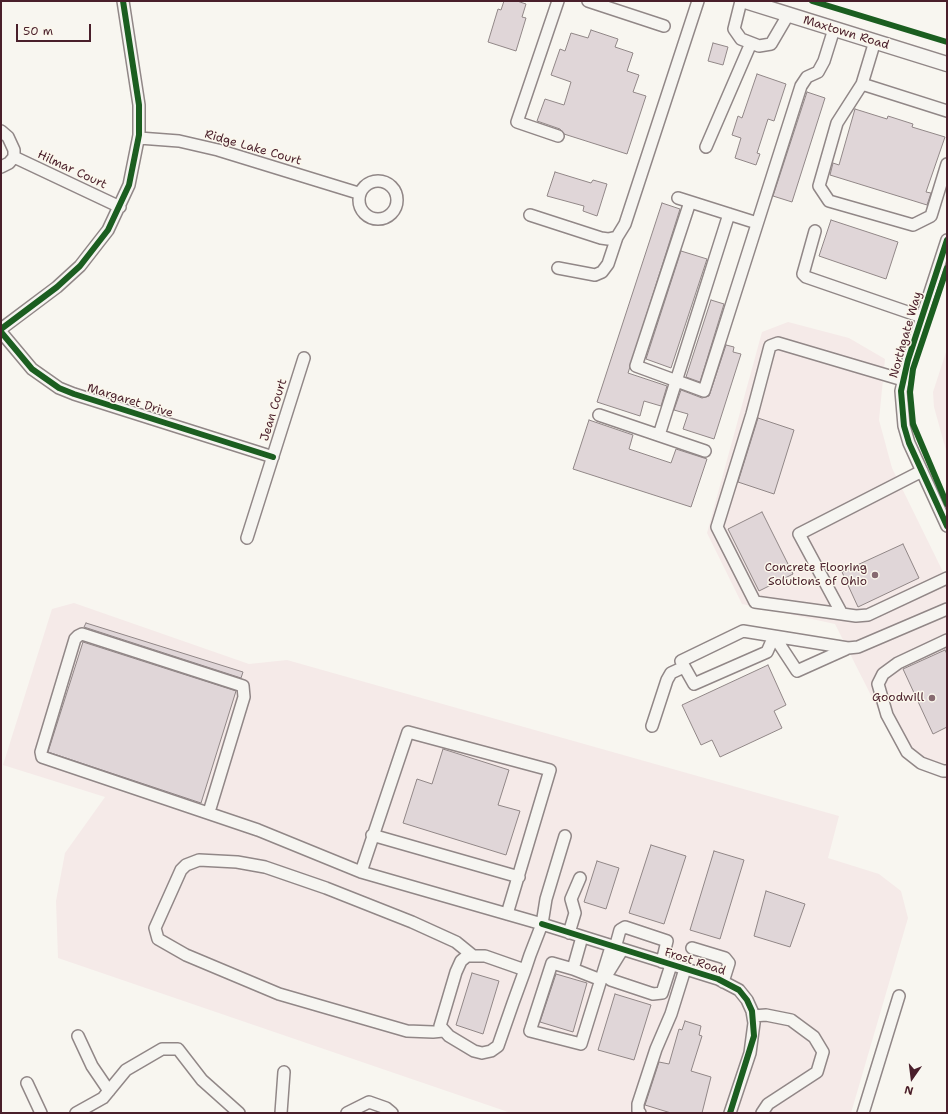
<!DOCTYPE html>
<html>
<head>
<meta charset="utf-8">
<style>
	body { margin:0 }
	#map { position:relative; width:948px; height:1114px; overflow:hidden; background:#f8f6f0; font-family:"Shantell Sans",sans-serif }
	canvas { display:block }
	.frame { position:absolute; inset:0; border:2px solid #4a1f2b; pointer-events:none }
	.north { position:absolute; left:892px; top:1058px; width:40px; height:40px; -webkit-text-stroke:3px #fbf7ec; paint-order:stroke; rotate:194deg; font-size:11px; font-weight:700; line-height:16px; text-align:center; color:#4a1f2b }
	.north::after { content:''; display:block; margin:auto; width:14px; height:18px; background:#4a1f2b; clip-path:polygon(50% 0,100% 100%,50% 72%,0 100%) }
	.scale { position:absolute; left:16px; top:24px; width:75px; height:18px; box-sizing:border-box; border:2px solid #4a1f2b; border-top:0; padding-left:5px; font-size:12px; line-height:14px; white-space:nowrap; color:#4a1f2b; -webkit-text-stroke:3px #fbf7ec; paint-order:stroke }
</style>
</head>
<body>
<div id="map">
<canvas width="948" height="1114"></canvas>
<div class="frame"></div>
<div class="north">N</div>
<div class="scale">50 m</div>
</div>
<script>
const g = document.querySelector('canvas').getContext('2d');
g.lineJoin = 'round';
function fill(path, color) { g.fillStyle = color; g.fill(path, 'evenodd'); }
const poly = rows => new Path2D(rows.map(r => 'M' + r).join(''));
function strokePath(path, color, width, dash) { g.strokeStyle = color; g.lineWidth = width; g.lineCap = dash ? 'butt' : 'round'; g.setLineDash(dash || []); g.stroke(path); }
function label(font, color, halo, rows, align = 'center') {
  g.font = font + ' "Shantell Sans",sans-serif'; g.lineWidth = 3; g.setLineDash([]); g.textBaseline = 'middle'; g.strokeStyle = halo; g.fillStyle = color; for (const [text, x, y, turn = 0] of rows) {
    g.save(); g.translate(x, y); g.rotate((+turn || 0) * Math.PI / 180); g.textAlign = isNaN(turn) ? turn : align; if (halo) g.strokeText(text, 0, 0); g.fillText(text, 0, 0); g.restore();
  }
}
fill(poly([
	[788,322,849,338,885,359,879,420,892,468,947,580,947,781,911,763,900,753,835,624,742,604,707,533,762,332],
	[947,349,947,454,934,407,933,392],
	[74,603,249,664,287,660,839,816,828,858,879,874,901,891,908,918,851,1113,511,1113,58,958,56,901,65,853,105,797,3,765,52,609]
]), '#f5eae8');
const building = poly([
	[504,1,517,1,526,4,522,17,526,18,516,51,488,42,498,9,501,10,504,1],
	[591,30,618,39,615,47,633,53,627,71,639,75,633,92,646,96,627,154,564,134,560,129,537,121,545,99,564,105,571,82,551,75,560,49,565,51,571,33,588,38,591,30],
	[713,43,728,47,723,65,708,61,713,43],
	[757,74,786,84,774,121,768,119,757,153,760,154,756,165,735,158,741,138,732,135,738,116,742,118,757,74],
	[807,92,825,98,792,202,773,196,807,92],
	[855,109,887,119,888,116,913,124,912,127,945,137,926,192,931,193,927,205,830,175,833,163,839,165,855,109],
	[555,172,591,183,593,180,607,184,597,216,583,211,584,206,547,196,555,172],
	[662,203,680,209,628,373,667,386,661,406,644,401,640,416,597,402,662,203],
	[831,220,898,242,886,279,819,256,831,220],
	[681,251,707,259,671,368,646,359,681,251],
	[711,300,724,304,700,382,686,377,711,300],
	[726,345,734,347,733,352,741,354,714,439,683,429,688,414,674,410,681,390,702,398,709,396,726,345],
	[758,418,794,430,774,494,738,482,758,418],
	[589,420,633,435,629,449,671,463,676,449,707,459,691,507,573,469,589,420],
	[762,512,793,574,759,591,728,529,762,512],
	[903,544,919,578,858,607,842,572,903,544],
	[86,623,243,672,241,678,84,627,86,623],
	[83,642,236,691,201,803,48,752,83,642],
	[945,650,947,654,947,727,933,734,903,669,945,650],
	[768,665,786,705,774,711,782,728,720,757,712,740,701,745,682,705,768,665],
	[443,749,509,770,498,805,520,811,506,855,403,823,417,779,432,784,443,749],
	[651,845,686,856,664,924,629,913,651,845],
	[714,851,744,860,720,939,690,930,714,851],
	[597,861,619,868,606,909,584,902,597,861],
	[766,891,805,904,790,947,754,936,766,891],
	[472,973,499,981,483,1034,456,1025,472,973],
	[556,974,587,983,573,1032,540,1022,556,974],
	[615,994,651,1005,634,1060,598,1050,615,994],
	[685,1021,701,1026,699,1035,702,1036,691,1071,711,1077,702,1113,671,1113,645,1105,659,1062,669,1064,679,1029,682,1030,685,1021]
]);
fill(building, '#e0d6d8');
strokePath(building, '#918787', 1);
const minor = poly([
	[588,1,664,26],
	[741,1,734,29,741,39,759,46,771,44,788,15],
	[875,41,862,84,947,111],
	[862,84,837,123,819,186,829,201,913,225,931,216,947,164],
	[1,131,8,137,14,150,14,157,9,163,1,167],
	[558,136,517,122,558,1],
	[139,138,179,141,218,150,358,193],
	[706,147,751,43],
	[14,157,120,207],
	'359 200a19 19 0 1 1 38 0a19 19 0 1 1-38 0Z',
	[678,198,757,223],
	[690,202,636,366,704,391,801,86,807,77,818,72,824,61,834,29],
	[530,215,601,238,608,239,617,237,625,224,698,1],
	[815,231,803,274,806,277,922,317],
	[947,240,908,360,901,391,904,426,909,443,947,526],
	[558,268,595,275,602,272,608,264,617,237],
	[1,329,57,287,80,266,108,230,129,185,139,135,139,105,123,1],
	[1,332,32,369,59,388,74,394,273,457],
	[599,415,705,451],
	[659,435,729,214],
	[922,471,799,534,842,614,856,616,868,615,947,578],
	[247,538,304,358],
	[842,614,755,602,717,527,752,414,770,346,778,343,903,380],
	[774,636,767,652,694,684,681,661,743,631,848,648,858,647,947,609],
	[774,636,797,671,846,649],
	[947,640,898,663,883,674,878,684,887,715,907,752,921,763,943,771,947,771],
	[652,726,667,680,671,673,684,667],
	[209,812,244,697,243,686,82,634,78,636,75,639,41,752,42,757,258,830,361,872,542,924,718,979,739,990,747,1000,752,1011,754,1023,750,1053,730,1113],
	[372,835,519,877],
	[361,872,408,732,550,770,507,914],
	[569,933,575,913,571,899,580,878],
	[582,937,573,969,552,963,530,1031,581,1044,611,947],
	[615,948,620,930,625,927,667,941,662,962],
	[692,948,725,958,729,963,723,982],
	[622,950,606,976,611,980,653,994,662,993,671,965],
	[573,969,601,980],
	[525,970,485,956,467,956,461,961,456,972,440,1026,449,1036,474,1051,482,1053,491,1051,498,1046,513,1003,525,970,530,955,542,924,546,899,565,836],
	[753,1016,766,1015,791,1020,814,1037,823,1052,817,1072,768,1104,762,1113],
	[443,1031,433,1032,407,1031,279,994,186,955,158,939,155,928,181,870,186,865,199,860,237,862,265,867,326,888,412,922,456,942,472,955],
	[78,1036,92,1066,109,1091],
	[27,1083,41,1113],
	[76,1113,103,1098,126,1070,162,1049,178,1049,202,1080,239,1113],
	[281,1113,284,1072],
	[347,1113,369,1102,386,1108,392,1113],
	[640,1113,638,1111,638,1104,656,1049,671,1014,685,969],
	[863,1113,899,996]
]);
const major = poly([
	[745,1,947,64]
]);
strokePath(minor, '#918787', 14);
strokePath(major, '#918787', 17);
strokePath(minor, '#f6f5f1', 11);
strokePath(major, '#f6f5f1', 14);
strokePath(poly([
	[812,1,947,42],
	[947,240,908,360,901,391,904,426,909,443,947,526],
	[947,268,913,369,910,392,913,424,947,504],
	[1,329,57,287,80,266,108,230,129,185,139,135,139,105,123,1],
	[1,332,32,369,59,388,74,394,273,457],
	[542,924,718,979,739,990,747,1000,752,1011,754,1036,730,1113]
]), '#1b5e20', 6);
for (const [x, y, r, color] of [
	[875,575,4,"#876a70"],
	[932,698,4,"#876a70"]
]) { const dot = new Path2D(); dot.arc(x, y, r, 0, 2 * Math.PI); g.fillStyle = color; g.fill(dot); strokePath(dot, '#fbf7ec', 1.5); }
label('12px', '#4a1f2b', '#fbf7ec', [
	["Maxtown Road",846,33,17],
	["Ridge Lake Court",253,148,16],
	["Hilmar Court",72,170,25],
	["Northgate Way",906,335,-74],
	["Margaret Drive",130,401,17],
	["Jean Court",274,410,-73],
	["Frost Road",695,962,18]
]);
label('12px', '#4a1f2b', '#fbf7ec', [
	["Concrete Flooring",867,568],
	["Solutions of Ohio",867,582],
	["Goodwill",924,698]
], 'right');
</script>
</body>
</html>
